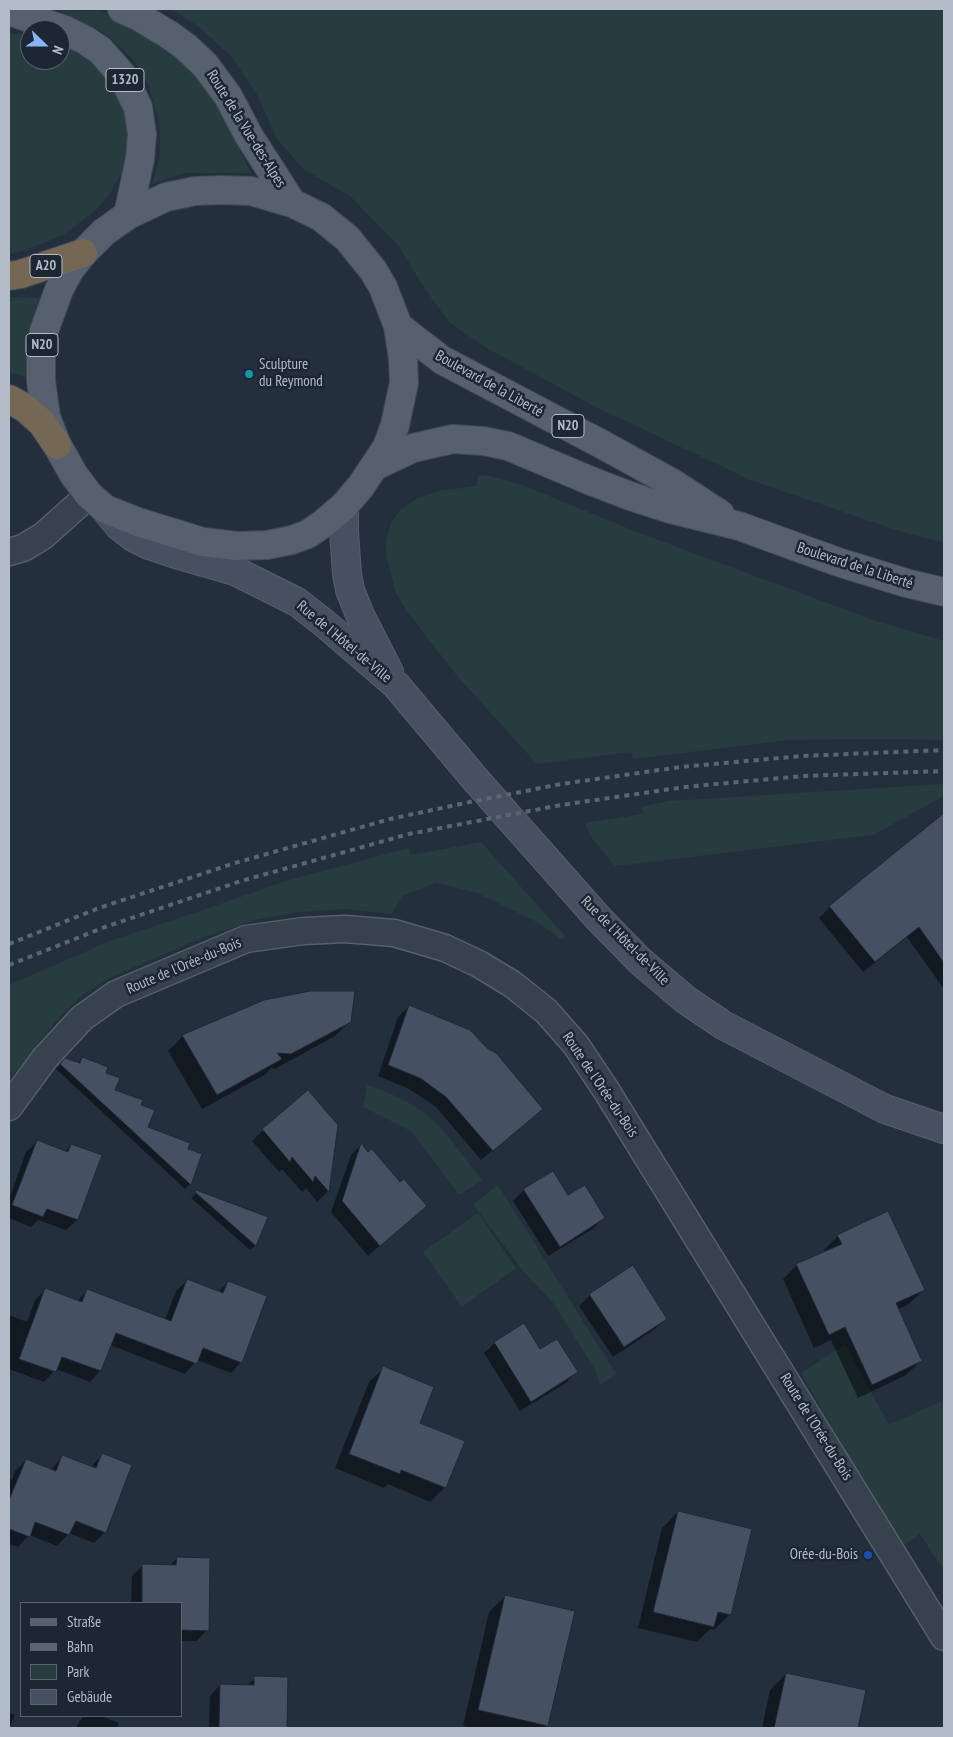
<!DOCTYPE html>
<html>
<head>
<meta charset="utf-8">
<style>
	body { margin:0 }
	#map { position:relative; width:953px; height:1737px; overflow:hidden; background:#242f3e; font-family:"PT Sans Narrow",sans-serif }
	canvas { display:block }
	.frame { position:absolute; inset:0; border:10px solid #b4bcc9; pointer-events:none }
	.legend { position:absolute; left:20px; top:1602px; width:162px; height:115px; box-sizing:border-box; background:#1d2633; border:1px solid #59626f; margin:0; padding:6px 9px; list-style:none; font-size:15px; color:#b4bcc9 }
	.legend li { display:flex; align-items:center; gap:10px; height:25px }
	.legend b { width:25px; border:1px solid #59626f }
	.north { position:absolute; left:20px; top:20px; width:50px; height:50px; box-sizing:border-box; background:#1d2633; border:1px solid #59626f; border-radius:50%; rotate:112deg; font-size:14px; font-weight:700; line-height:20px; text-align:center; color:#b4bcc9 }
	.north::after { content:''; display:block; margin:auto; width:18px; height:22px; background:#8ab4f8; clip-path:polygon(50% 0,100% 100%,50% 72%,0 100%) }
</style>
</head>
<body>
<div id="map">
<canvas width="953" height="1737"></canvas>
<div class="frame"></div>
<ul class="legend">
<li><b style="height:6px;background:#56606e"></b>Straße</li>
<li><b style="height:6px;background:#5a6575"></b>Bahn</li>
<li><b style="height:14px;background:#263c3f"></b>Park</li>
<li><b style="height:14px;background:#455162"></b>Gebäude</li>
</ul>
<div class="north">N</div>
</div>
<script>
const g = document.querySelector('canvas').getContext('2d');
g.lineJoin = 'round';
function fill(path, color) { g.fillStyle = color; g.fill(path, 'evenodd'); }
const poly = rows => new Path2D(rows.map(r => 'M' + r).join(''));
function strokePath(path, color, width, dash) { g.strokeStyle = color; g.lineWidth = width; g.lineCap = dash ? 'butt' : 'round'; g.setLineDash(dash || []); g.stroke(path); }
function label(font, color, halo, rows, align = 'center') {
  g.font = font + ' "PT Sans Narrow",sans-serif'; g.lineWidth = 5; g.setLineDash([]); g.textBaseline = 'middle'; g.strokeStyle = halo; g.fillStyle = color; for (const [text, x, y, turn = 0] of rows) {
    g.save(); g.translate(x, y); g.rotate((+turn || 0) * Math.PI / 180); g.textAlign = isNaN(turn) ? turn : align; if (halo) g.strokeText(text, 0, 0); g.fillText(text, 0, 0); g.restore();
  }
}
fill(poly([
	[171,9,944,9,944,542,905,533,753,481,596,407,485,347,449,322,425,289,398,245,350,196,303,169,277,139,257,95,232,57,198,26],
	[58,10,99,11,132,25,188,62,212,94,251,173,185,173,152,184,160,157,160,126,149,86,134,60,105,33],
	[9,33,30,35,30,60,60,60,60,44,83,54,113,80,124,105,128,122,128,150,123,170,111,192,94,212,63,235,26,250,9,254],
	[9,297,40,298,27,338,28,378,9,372],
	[478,475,490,476,522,485,637,532,873,620,944,641,944,740,875,739,788,740,633,759,631,752,537,764,458,677,406,610,396,593,386,556,386,540,391,523,400,510,416,499,438,491,477,486],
	[944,784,944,796,873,835,615,866,591,837,585,823,643,814,641,807,669,801],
	[481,842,565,936,562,940,535,921,475,892,436,883,402,896,392,914,345,909,299,912,255,920,199,939,114,976,93,988,78,999,53,1024,9,1081,9,985,110,941,200,911,289,880,409,848,411,855],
	[367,1085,387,1092,409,1103,426,1114,443,1130,482,1180,459,1195,411,1131,363,1107],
	[498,1185,616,1374,600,1385,596,1371,554,1304,523,1271,473,1204],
	[478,1213,516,1268,462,1307,423,1252],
	[845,1344,889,1425,944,1400,944,1571,920,1534,901,1547,801,1373]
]), '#263c3f');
fill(poly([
	[936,821,944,832,944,989,907,937,863,972,819,918,830,907],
	[265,1000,350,1021,335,1036,275,1069,271,1068,266,1074,202,1109,168,1051,183,1036],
	[409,1006,530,1119,481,1160,436,1107,409,1089,378,1076,398,1017],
	[82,1058,104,1074,114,1090,139,1106,146,1128,186,1150,190,1184,185,1189,56,1069,66,1060,77,1064],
	[336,1125,328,1191,317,1202,306,1188,302,1192,282,1169,279,1172,252,1141,263,1130],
	[37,1142,65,1152,71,1145,100,1156,77,1220,66,1230,38,1220,31,1227,9,1218,9,1199,26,1152],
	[361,1145,425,1206,368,1256,331,1212,351,1155],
	[524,1190,567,1197,603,1218,593,1229,548,1256,513,1201],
	[197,1192,266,1218,255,1246,250,1250,191,1198],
	[838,1236,923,1290,909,1304,897,1310,921,1361,906,1375,858,1398,831,1340,814,1348,783,1279,797,1265,825,1252,824,1250],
	[632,1267,666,1319,655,1329,613,1357,579,1306,590,1295],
	[187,1281,218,1292,228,1282,241,1362,231,1373,197,1360,185,1374,110,1345,100,1371,90,1382,56,1369,44,1382,9,1369,9,1315,27,1322,35,1300,46,1289,77,1301,87,1291,165,1320,176,1291],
	[495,1343,540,1351,576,1372,566,1383,520,1411,484,1353],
	[384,1368,445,1487,430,1502,388,1484,384,1488,335,1468,369,1382],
	[102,1455,105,1532,94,1543,69,1533,57,1546,29,1535,18,1547,9,1544,9,1478,12,1480,15,1471,26,1460,51,1470,62,1457,91,1467],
	[678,1512,730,1614,714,1630,710,1629,697,1642,638,1628,662,1528],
	[177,1558,207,1630,197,1641,181,1641,181,1603,131,1603,132,1576,143,1565,169,1566],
	[505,1596,547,1725,544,1728,473,1728,463,1726,489,1612],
	[786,1674,865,1691,857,1728,762,1728,770,1690],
	[255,1678,287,1678,286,1728,209,1728,210,1696,220,1685,247,1686],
	[9,1713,15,1715,9,1728],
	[84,1716,101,1716,119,1723,117,1728,76,1728,79,1722]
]), '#0007');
const building = poly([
	[944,813,944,963,919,927,875,962,829,906,944,813],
	[310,991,355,991,351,1022,291,1054,277,1053,282,1059,217,1095,182,1035,264,1000,310,991],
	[409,1005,470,1030,487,1048,497,1054,543,1109,493,1151,446,1097,420,1078,388,1065,409,1005],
	[82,1057,108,1067,106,1073,120,1078,115,1090,143,1100,141,1105,155,1110,148,1127,190,1143,188,1149,202,1154,191,1185,60,1064,65,1058,80,1063,82,1057],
	[308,1090,338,1125,329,1192,315,1176,313,1182,292,1157,290,1162,262,1129,308,1090],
	[37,1140,68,1152,71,1144,102,1155,78,1220,47,1209,43,1217,12,1205,37,1140],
	[361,1143,368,1152,372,1149,400,1182,404,1179,427,1206,380,1246,342,1201,361,1143],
	[553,1171,568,1195,585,1185,605,1218,560,1247,523,1189,553,1171],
	[196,1190,268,1217,256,1246,195,1192,196,1190],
	[888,1211,925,1290,896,1303,922,1361,872,1385,845,1327,829,1335,796,1264,842,1244,837,1235,888,1211],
	[633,1265,667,1319,624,1347,589,1294,633,1265],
	[187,1279,223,1293,228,1281,267,1296,242,1363,203,1348,197,1364,116,1333,101,1371,62,1357,56,1372,19,1359,45,1288,82,1302,87,1289,171,1321,187,1279],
	[524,1323,540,1349,557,1339,578,1372,531,1402,494,1342,524,1323],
	[383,1366,434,1387,420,1423,465,1441,446,1488,401,1470,400,1474,349,1454,383,1366],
	[102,1453,132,1465,106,1533,76,1521,69,1535,35,1522,30,1537,9,1529,9,1500,26,1459,56,1471,62,1455,96,1468,102,1453],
	[678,1511,752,1529,731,1615,718,1612,714,1627,653,1612,678,1511],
	[177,1557,210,1558,209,1631,181,1630,181,1603,142,1603,142,1564,176,1565,177,1557],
	[505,1595,575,1611,548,1726,478,1710,505,1595],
	[786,1673,866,1690,858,1728,774,1728,786,1673],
	[254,1676,288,1677,287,1728,219,1728,220,1684,254,1685,254,1676]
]);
fill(building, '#455162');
strokePath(building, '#1f2835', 1);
const street = poly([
	[9,552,23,548,43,536,89,495],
	[9,1107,45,1058,82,1018,116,994,246,939,304,931,345,929,394,933,445,948,479,964,512,984,546,1011,576,1045,606,1090,944,1637]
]);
const secondary = poly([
	[344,506,344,532,347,574,350,590,360,615,389,672],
	[105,509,119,526,133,537,149,545,176,554,235,571,297,602,324,623,396,685,475,779,599,919,640,961,686,1000,723,1025,885,1109,944,1129]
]);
const primary = poly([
	[122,9,138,16,171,36,186,47,205,65,228,96,249,136,292,203],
	[9,11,65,30,85,40,100,50,122,75,138,107,142,134,140,159,128,215],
	[222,190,251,191,292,203,321,217,347,238,373,270,383,287,398,326,403,359,404,383,395,425,387,447,361,486,344,506,324,523,308,534,292,540,267,545,237,546,203,542,138,522,105,509,89,495,74,475,57,445,46,417,41,381,41,354,44,331,59,290,69,271,83,253,104,232,128,215,166,197,195,191,222,190],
	[398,326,442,360,605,446,674,484,720,514],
	[375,466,413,448,453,439,483,441,508,446,591,481,630,496,670,509,739,526,838,562,906,583,944,592]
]);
const highway = poly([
	[9,276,21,274,83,253],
	[9,399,25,408,42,423,57,445]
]);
strokePath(street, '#565f6c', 29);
strokePath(secondary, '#565f6c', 30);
strokePath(primary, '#414a57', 30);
strokePath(highway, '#434c59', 30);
strokePath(street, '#38414e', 26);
strokePath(secondary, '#465061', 28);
strokePath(primary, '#56606e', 28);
strokePath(highway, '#746855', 28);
strokePath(poly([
	[9,944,99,908,235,863,390,819,470,802,561,784,681,767,802,756,944,750],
	[9,965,105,927,241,881,409,834,561,805,685,787,803,776,944,771]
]), '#5a6575', 4, [5, 5]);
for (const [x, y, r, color] of [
	[249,374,5,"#0f9aa8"],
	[868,1555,5,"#1a4fb4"]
]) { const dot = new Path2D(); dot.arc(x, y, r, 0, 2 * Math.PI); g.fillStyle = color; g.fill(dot); strokePath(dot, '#1d2633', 2); }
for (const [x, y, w] of [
	[125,80,38],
	[46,266,32],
	[42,345,32],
	[568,426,32]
]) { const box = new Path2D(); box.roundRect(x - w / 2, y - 11.5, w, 23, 4); g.fillStyle = '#1d2633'; g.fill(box); strokePath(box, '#b4bcc9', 1); }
label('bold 14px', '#b4bcc9', null, [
	["1320",125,80],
	["A20",46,266],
	["N20",42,345],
	["N20",568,426]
]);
label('15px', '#b4bcc9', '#1d2633', [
	["Route de la Vue-des-Alpes",246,129,58],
	["Boulevard de la Liberté",489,384,29],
	["Boulevard de la Liberté",855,566,18],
	["Rue de l'Hôtel-de-Ville",344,642,40],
	["Rue de l'Hôtel-de-Ville",625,941,45],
	["Route de l'Orée-du-Bois",184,966,-23],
	["Route de l'Orée-du-Bois",600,1085,56],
	["Route de l'Orée-du-Bois",816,1427,58]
]);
label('15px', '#b4bcc9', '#1d2633', [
	["Sculpture",259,365],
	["du Reymond",259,382],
	["Orée-du-Bois",858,1555,"right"]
], 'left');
</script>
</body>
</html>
